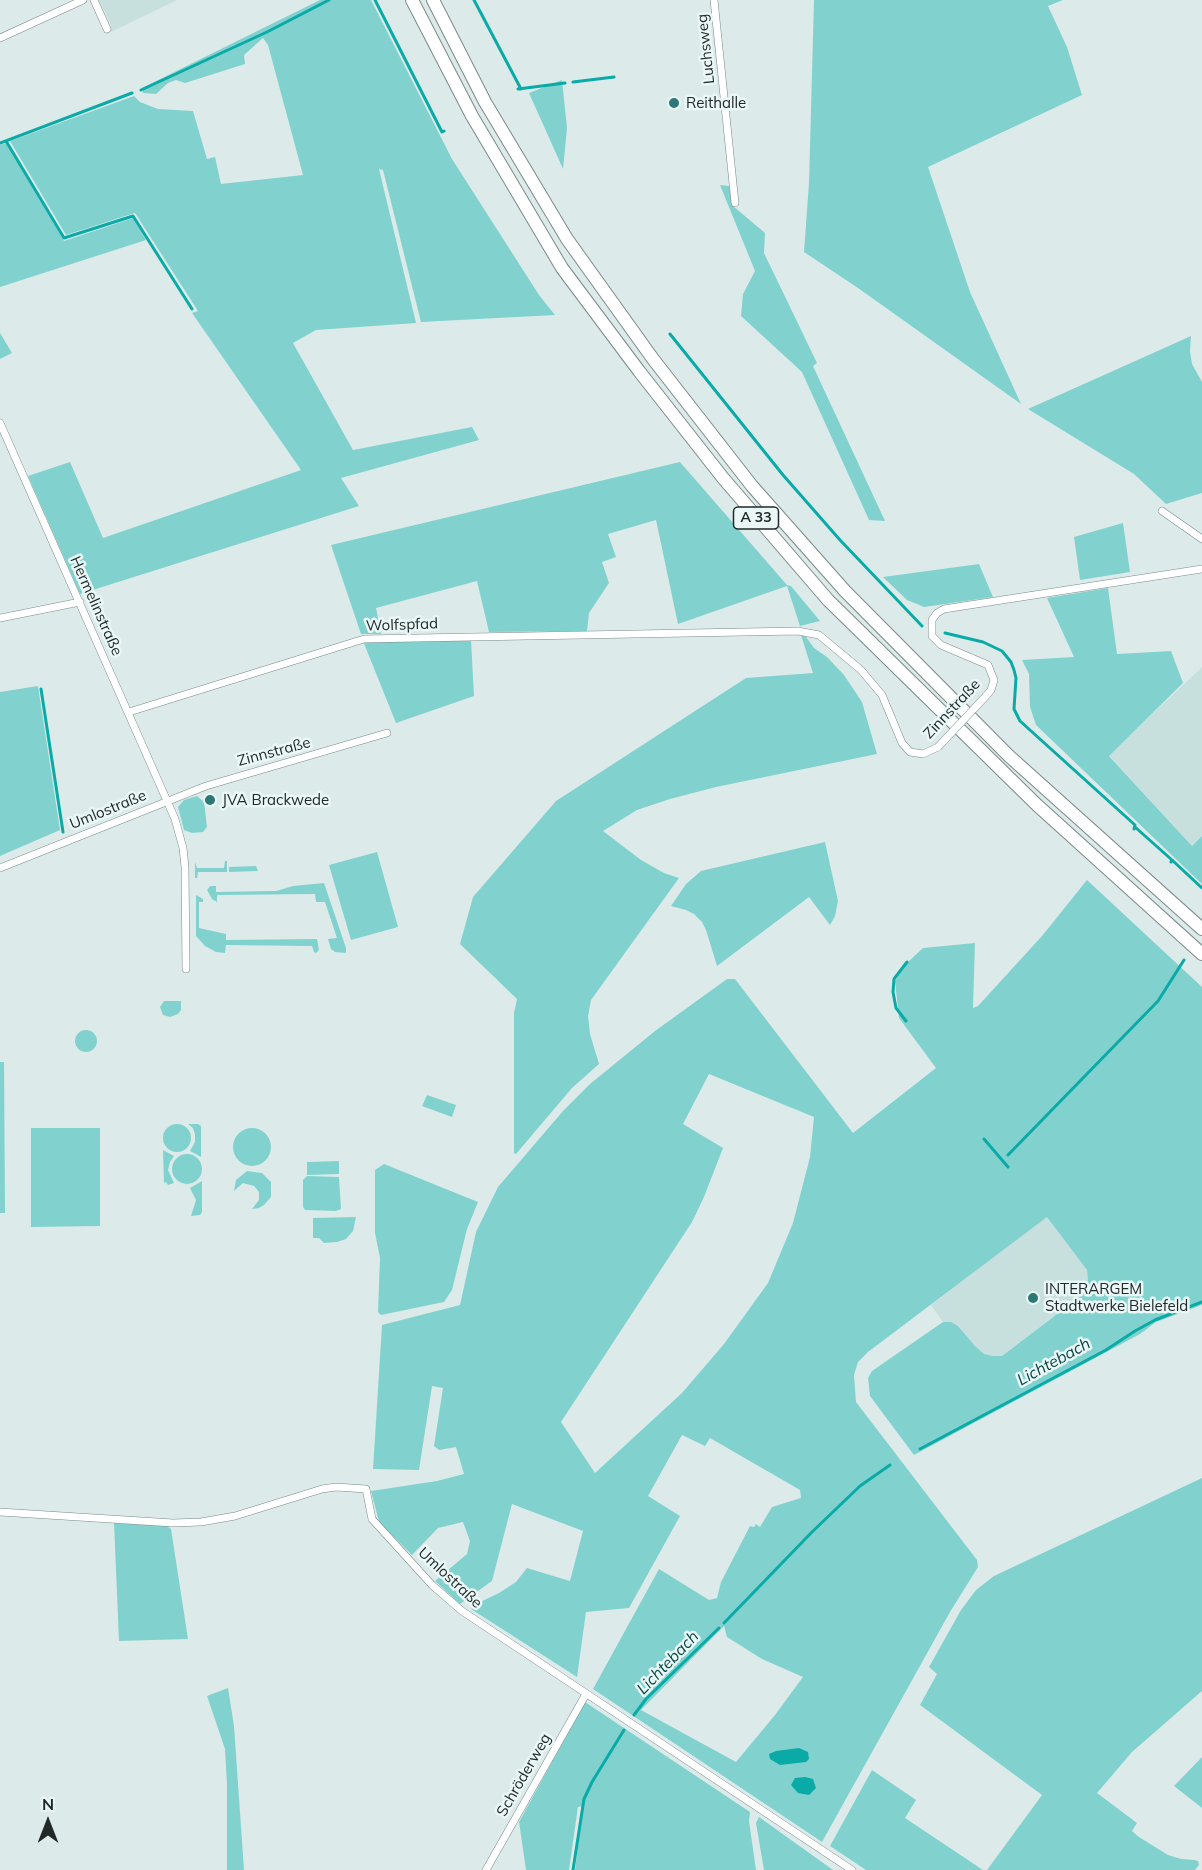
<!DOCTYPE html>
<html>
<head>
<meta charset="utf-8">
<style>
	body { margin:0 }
	#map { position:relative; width:1202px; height:1870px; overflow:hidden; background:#dcebea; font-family:Mulish,sans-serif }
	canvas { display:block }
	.north { position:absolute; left:18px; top:1792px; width:60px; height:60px; -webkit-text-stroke:4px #e9f8f7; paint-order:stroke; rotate:0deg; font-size:16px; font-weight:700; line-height:24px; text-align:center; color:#222828 }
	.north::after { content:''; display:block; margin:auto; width:21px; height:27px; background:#222828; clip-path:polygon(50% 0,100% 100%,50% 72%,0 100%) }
</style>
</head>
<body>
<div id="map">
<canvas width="1202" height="1870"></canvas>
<div class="north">N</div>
</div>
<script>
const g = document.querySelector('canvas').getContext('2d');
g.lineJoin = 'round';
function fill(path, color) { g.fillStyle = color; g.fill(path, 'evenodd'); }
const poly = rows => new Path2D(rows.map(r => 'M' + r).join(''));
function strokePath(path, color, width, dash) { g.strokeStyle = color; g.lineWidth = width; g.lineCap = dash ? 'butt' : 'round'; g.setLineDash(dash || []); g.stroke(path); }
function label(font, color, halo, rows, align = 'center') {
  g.font = font + ' Mulish,sans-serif'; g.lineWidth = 5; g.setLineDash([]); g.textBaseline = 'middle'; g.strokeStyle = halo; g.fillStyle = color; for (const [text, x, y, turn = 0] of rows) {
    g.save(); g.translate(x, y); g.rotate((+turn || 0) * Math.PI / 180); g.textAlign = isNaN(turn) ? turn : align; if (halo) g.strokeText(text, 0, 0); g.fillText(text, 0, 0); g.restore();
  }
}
fill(poly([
	[99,0,177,0,111,32,111,25],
	[1202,667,1202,836,1192,846,1109,755],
	[1047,1216,1087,1270,1088,1281,1086,1291,1002,1356,993,1356,984,1354,975,1346,958,1326,951,1322,943,1322,931,1305]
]), '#c7dfdd');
fill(poly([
	[320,0,371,0,452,159,539,295,555,315,421,322,383,170,379,169,416,323,316,330,293,343,353,450,472,427,479,440,341,478,359,506,80,594,28,476,70,462,103,538,301,470,192,313,198,311,135,213,66,235,10,141,134,96,140,102,158,109,193,111,207,159,215,157,221,184,303,175,268,45,263,38,244,55,245,64,185,83,176,80,168,83,156,94,143,93,142,88],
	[814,0,1063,0,1048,6,1067,47,1082,95,928,167,970,292,1021,404,858,288,804,252,809,183],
	[562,80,567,128,563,169,529,93],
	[6,143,64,241,133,218,146,240,0,287,0,145],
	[720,185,729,186,733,206,765,233,764,253,817,363,813,366,885,521,869,520,802,372,741,316,743,294,755,271],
	[0,333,12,353,0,359],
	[1191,336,1190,351,1192,364,1202,382,1202,493,1166,504,1134,474,1028,409],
	[680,462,787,585,791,586,820,621,800,626,787,586,678,624,656,520,608,534,616,557,602,562,609,583,589,613,587,631,489,632,477,581,376,608,381,634,361,634,331,545],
	[1123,523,1130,572,1080,580,1074,537],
	[979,564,993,597,924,607,907,600,883,577],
	[1108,588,1117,654,1171,651,1183,683,1109,756,1192,846,1202,836,1202,884,1036,725,1030,707,1029,674,1022,660,1074,657,1047,598],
	[801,635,806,637,814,648,827,657,844,675,862,702,877,754,716,787,670,799,637,810,603,831,641,860,664,873,679,878,591,1000,588,1016,590,1034,599,1064,572,1088,516,1154,514,1153,514,1013,517,999,460,944,473,897,556,801,746,678,813,673],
	[471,640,474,696,396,723,363,641],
	[38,686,60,830,0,856,0,692],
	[197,796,204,802,207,827,203,832,192,833,184,830,178,807,184,800],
	[825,842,838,901,835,916,830,925,809,897,717,966,706,930,702,922,694,914,686,910,671,906,686,884,701,871],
	[377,852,398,927,351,940,329,865],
	[225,861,227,861,227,872,198,872,197,878,195,878,195,862,197,868,224,868],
	[256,866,258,871,229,872,229,867],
	[1087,880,1202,987,1202,1305,1156,1322,1140,1334,914,1455,870,1396,868,1378,872,1371,943,1322,951,1322,958,1326,975,1346,984,1354,993,1356,1002,1356,1078,1298,1086,1291,1088,1281,1087,1270,1047,1217,868,1352,858,1362,854,1375,856,1402,977,1560,978,1567,950,1612,822,1842,593,1689,659,1569,709,1600,717,1598,721,1582,750,1526,754,1527,756,1524,760,1527,772,1507,801,1498,800,1490,710,1438,705,1446,682,1435,648,1496,680,1516,629,1608,586,1612,577,1677,471,1609,478,1603,499,1593,516,1582,527,1568,570,1581,583,1531,512,1504,492,1581,460,1604,435,1581,467,1554,470,1541,463,1522,438,1528,412,1555,379,1522,371,1491,437,1481,464,1474,456,1447,439,1450,434,1446,443,1388,432,1386,419,1470,373,1469,382,1325,460,1305,476,1232,498,1187,563,1111,590,1084,655,1031,727,979,735,979,853,1133,936,1068,899,1018,895,981,908,962,923,948,975,943,973,1008,978,1006,1042,936],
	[709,1074,814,1117,810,1157,793,1223,768,1283,724,1344,682,1393,595,1473,561,1422,692,1222,704,1197,723,1148,683,1124],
	[724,1626,727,1637,762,1659,803,1677,775,1715,736,1762,641,1710],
	[324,883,346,948,346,953,335,952,331,949,328,939,337,938,325,902,316,902,315,894,217,895,217,902,212,899,207,890,210,886,216,886,216,892,276,891,293,886],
	[196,895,203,899,203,902,199,902,199,928,226,934,226,940,317,939,319,950,316,953,314,952,312,946,226,945,225,953,216,952,205,946,196,936],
	[164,1001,181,1001,181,1010,178,1014,170,1017,163,1015,160,1007],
	'75 1041a11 11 0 1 1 22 0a11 11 0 1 1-22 0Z',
	[0,1062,4,1062,5,1213,0,1213],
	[427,1095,456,1105,452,1117,422,1106],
	'163 1138a14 14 0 1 1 28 0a14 14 0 1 1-28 0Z',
	[188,1124,198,1124,201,1126,201,1157,190,1151,195,1142,195,1134,193,1128],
	[31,1128,100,1128,100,1226,31,1227],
	'233 1147a19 19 0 1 1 38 0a19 19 0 1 1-38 0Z',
	[163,1150,174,1156,170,1162,168,1170,174,1183,168,1185,166,1182,164,1183],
	'172 1169a15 15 0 1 1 30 0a15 15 0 1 1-30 0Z',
	[339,1161,339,1174,307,1175,307,1162],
	[384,1164,478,1202,467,1229,452,1290,444,1302,381,1315,378,1312,380,1258,375,1233,375,1170],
	[247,1171,262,1173,271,1182,271,1197,264,1205,259,1208,252,1209,259,1200,259,1192,254,1186,243,1183,234,1191,236,1180],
	[307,1176,339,1177,341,1209,336,1211,305,1210,303,1207,303,1180],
	[202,1181,202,1212,200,1215,191,1216,196,1200,190,1188],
	[356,1217,353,1231,346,1239,337,1242,324,1243,319,1238,313,1238,313,1218],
	[1202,1478,1202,1691,1132,1752,1097,1793,1137,1823,1132,1831,1139,1837,1168,1855,1181,1859,1194,1860,1198,1861,1199,1865,1195,1870,987,1870,1042,1795,920,1705,937,1674,929,1667,961,1610,976,1590,994,1576],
	[114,1523,167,1526,171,1529,188,1639,119,1641],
	[228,1688,234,1726,244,1870,227,1870,227,1785,225,1749,207,1696],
	[585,1702,750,1812,749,1821,756,1870,575,1870,583,1806,578,1807,569,1870,526,1870,519,1822],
	[1202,1757,1202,1808,1174,1786],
	[872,1770,916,1800,905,1818,983,1870,866,1870,830,1846],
	[759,1817,833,1870,764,1870,756,1823]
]), '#81d2ce');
fill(poly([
	[799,1748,808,1752,809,1759,806,1762,780,1765,770,1759,769,1754,776,1751],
	[805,1777,813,1779,816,1788,809,1795,798,1793,791,1785,795,1778]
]), '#0aaba7');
strokePath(poly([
	[375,0,442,132,444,131],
	[474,0,521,89],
	[573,82,614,77],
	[518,89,565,83],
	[141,90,267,32,329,0],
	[6,141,64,238,133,216,192,309],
	[0,143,132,93],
	[670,334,783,475,840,540,922,626],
	[945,633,983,642,1002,651,1011,662,1014,670,1016,678,1014,709,1020,721,1135,825,1134,829],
	[41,689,63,832],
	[1135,827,1172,860,1171,862],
	[1172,860,1202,888],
	[906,1021,896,1008,893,992,894,979,907,962],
	[984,1139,1008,1167],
	[1008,1155,1158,1001,1184,960],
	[920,1449,1106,1350,1135,1331,1155,1320,1202,1302],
	[724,1623,812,1532,860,1486,890,1465],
	[634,1715,646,1699,719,1628],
	[573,1870,584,1799,592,1782,624,1730]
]), '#0aaba7', 3);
const minor = poly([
	[94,0,107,29],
	[714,0,735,203],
	[0,38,83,0],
	[0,423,175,819,183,848,185,867,186,969],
	[1162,511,1202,539],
	[0,618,80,602],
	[986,696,991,690,994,680,988,665,941,645,932,636,932,620,937,613,944,609,1202,569],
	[129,712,364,639,798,631,819,635,861,670,882,695,902,743,910,752,923,754,938,747],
	[0,868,206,786,387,733],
	[0,1512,173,1523,201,1522,235,1516,322,1489,336,1487,366,1489,372,1519,432,1585,462,1611,852,1870],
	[486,1870,586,1694]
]);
const motorway = poly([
	[412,0,472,116,562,268,639,371,723,478,828,600,1037,805,1202,954],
	[433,0,485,102,567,239,653,359,752,486,845,591,1009,756,1202,929]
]);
strokePath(minor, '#7b8988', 8);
strokePath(motorway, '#7b8988', 14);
strokePath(minor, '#fff', 7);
strokePath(motorway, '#fff', 12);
const minorBridge = poly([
	[938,747,986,696]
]);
strokePath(minorBridge, '#7b8988', 8, []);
strokePath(minorBridge, '#fff', 7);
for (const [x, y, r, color] of [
	[674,103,6,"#2d7774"],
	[210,800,6,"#2d7774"],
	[1033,1298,6,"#2d7774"]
]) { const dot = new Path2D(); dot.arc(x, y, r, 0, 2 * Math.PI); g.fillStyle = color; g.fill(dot); strokePath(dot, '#e9f8f7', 2); }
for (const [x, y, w] of [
	[756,518,45]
]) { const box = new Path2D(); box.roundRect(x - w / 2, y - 11, w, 22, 4.5); g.fillStyle = '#e9f8f7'; g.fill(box); strokePath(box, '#222828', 1.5); }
label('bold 14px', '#222828', null, [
	["A 33",756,518]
]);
label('15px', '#222828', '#e9f8f7', [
	["Luchsweg",706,49,-96],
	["Hermelinstraße",96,606,66],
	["Wolfspfad",402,625,-2],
	["Zinnstraße",952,709,-47],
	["Zinnstraße",274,752,-15],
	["Umlostraße",108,810,-22],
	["Umlostraße",450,1578,43],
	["Schröderweg",524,1775,-60]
]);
label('15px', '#222828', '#e9f8f7', [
	["Reithalle",686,103],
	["JVA Brackwede",222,800],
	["INTERARGEM",1045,1289],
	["Stadtwerke Bielefeld",1045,1306]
], 'left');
label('italic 16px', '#094644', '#e9f8f7', [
	["Lichtebach",1054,1362,-29],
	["Lichtebach",668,1663,-46]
]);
</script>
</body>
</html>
